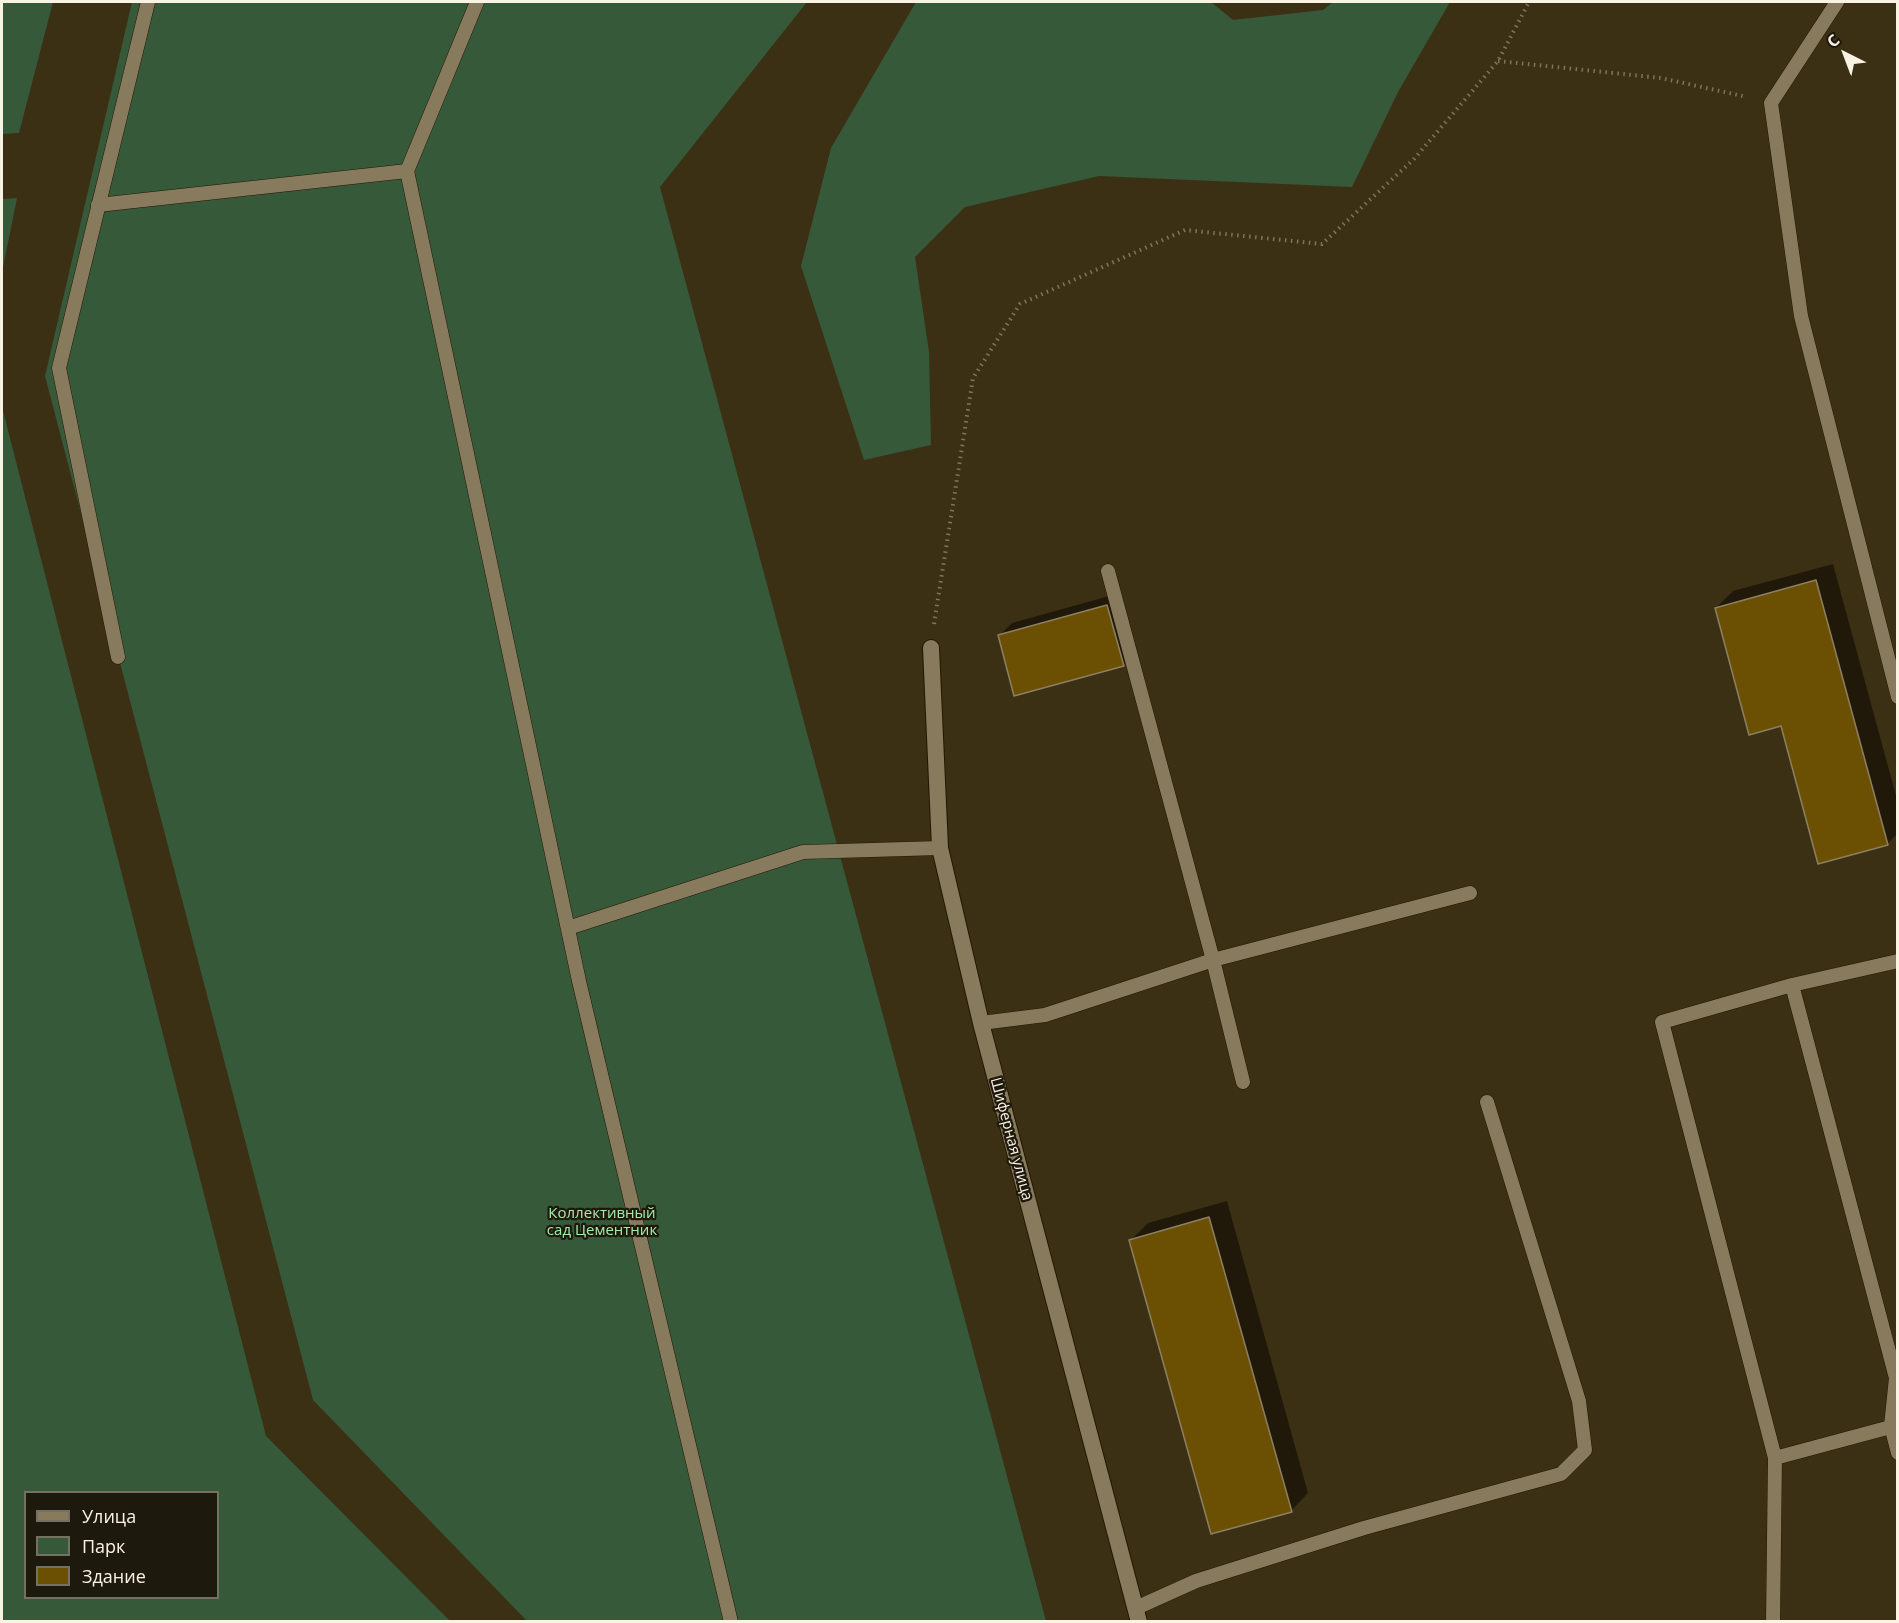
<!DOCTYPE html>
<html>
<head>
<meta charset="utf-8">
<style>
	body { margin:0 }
	#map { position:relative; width:1899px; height:1623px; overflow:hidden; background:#3c3014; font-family:"Open Sans",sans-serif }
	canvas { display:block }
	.frame { position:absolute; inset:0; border:3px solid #faf2e2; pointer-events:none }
	.legend { position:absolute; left:24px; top:1491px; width:195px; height:108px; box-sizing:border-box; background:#1e190d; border:2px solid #767062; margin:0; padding:8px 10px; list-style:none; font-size:18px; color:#faf2e2 }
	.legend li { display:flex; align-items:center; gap:12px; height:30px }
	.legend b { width:30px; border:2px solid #767062 }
	.north { position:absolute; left:1815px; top:24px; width:60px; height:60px; -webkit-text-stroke:4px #1e190d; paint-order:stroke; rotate:318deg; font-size:16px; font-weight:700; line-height:24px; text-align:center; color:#faf2e2 }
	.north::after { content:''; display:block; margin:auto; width:21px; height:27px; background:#faf2e2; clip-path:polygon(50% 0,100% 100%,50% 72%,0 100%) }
</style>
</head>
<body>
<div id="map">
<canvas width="1899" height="1623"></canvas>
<div class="frame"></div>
<ul class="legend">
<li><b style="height:8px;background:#887a5d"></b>Улица</li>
<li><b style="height:16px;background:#365939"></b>Парк</li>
<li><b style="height:16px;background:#6b5004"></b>Здание</li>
</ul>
<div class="north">С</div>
</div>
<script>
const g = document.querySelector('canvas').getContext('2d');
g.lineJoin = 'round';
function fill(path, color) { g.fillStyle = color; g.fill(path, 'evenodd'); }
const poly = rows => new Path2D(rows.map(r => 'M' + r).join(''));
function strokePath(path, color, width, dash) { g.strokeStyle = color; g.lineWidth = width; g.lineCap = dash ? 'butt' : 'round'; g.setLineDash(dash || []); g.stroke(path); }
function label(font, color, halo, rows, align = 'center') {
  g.font = font + ' "Open Sans",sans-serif'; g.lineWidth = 4.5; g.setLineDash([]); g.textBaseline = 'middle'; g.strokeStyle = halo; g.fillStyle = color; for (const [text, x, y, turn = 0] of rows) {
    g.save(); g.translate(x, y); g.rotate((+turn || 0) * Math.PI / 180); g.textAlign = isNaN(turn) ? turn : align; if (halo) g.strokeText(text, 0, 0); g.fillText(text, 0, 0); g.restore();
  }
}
fill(poly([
	[2,2,53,2,19,133,2,134],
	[132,2,807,2,660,187,1046,1621,527,1621,313,1400,45,376],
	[916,2,1211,2,1233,20,1323,10,1333,2,1450,2,1398,92,1352,187,1099,176,965,207,915,257,929,352,931,445,864,460,801,266,831,148],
	[17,198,2,272,2,199],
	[2,407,266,1436,450,1621,2,1621],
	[218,1492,218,1598,26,1598,26,1492]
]), '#365939');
fill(poly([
	[1833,564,1898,803,1898,833,1887,844,1782,724,1716,608,1733,591],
	[1120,593,1136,652,1123,665,999,636,1012,623],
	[1227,1201,1308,1493,1291,1511,1131,1240,1148,1223]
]), '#0007');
const building = poly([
	[1816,580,1888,845,1818,864,1781,726,1749,735,1715,608,1816,580],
	[1107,605,1124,666,1014,696,998,635,1107,605],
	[1209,1217,1292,1512,1211,1534,1129,1240,1209,1217]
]);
fill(building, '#6b5004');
strokePath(building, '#8d7f61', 1.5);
const service = poly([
	[477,2,407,171,579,981,731,1622],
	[1837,2,1771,103,1801,316,1898,697],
	[98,205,407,171],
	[1108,571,1213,960,1243,1082],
	[118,657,59,368,148,2],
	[568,928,803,852,940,848],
	[1792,985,1896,1378,1891,1426,1898,1453],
	[981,1023,1045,1015,1213,960,1470,893],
	[1775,1458,1898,1425],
	[1136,1608,1196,1581,1364,1528,1561,1474,1585,1450,1579,1401,1487,1102],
	[1773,1622,1775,1458,1662,1022,1792,985,1898,961]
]);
const minor = poly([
	[931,648,940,848,981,1023,1139,1622]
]);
strokePath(service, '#231700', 15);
strokePath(minor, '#231700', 18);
strokePath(poly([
	[1498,61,1661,78,1747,97],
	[934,624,973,378,1020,304,1185,230,1322,244,1414,159,1498,61,1529,2]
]), '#7f745c', 4, [1.5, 4.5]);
strokePath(service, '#887a5d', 14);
strokePath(minor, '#887a5d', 16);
label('15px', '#faf2e2', '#1e190d', [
	["Шиферная улица",1011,1139,75]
]);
label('15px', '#a3eda8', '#1e190d', [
	["Коллективный",602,1214],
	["сад Цементник",602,1231]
]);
</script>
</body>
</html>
